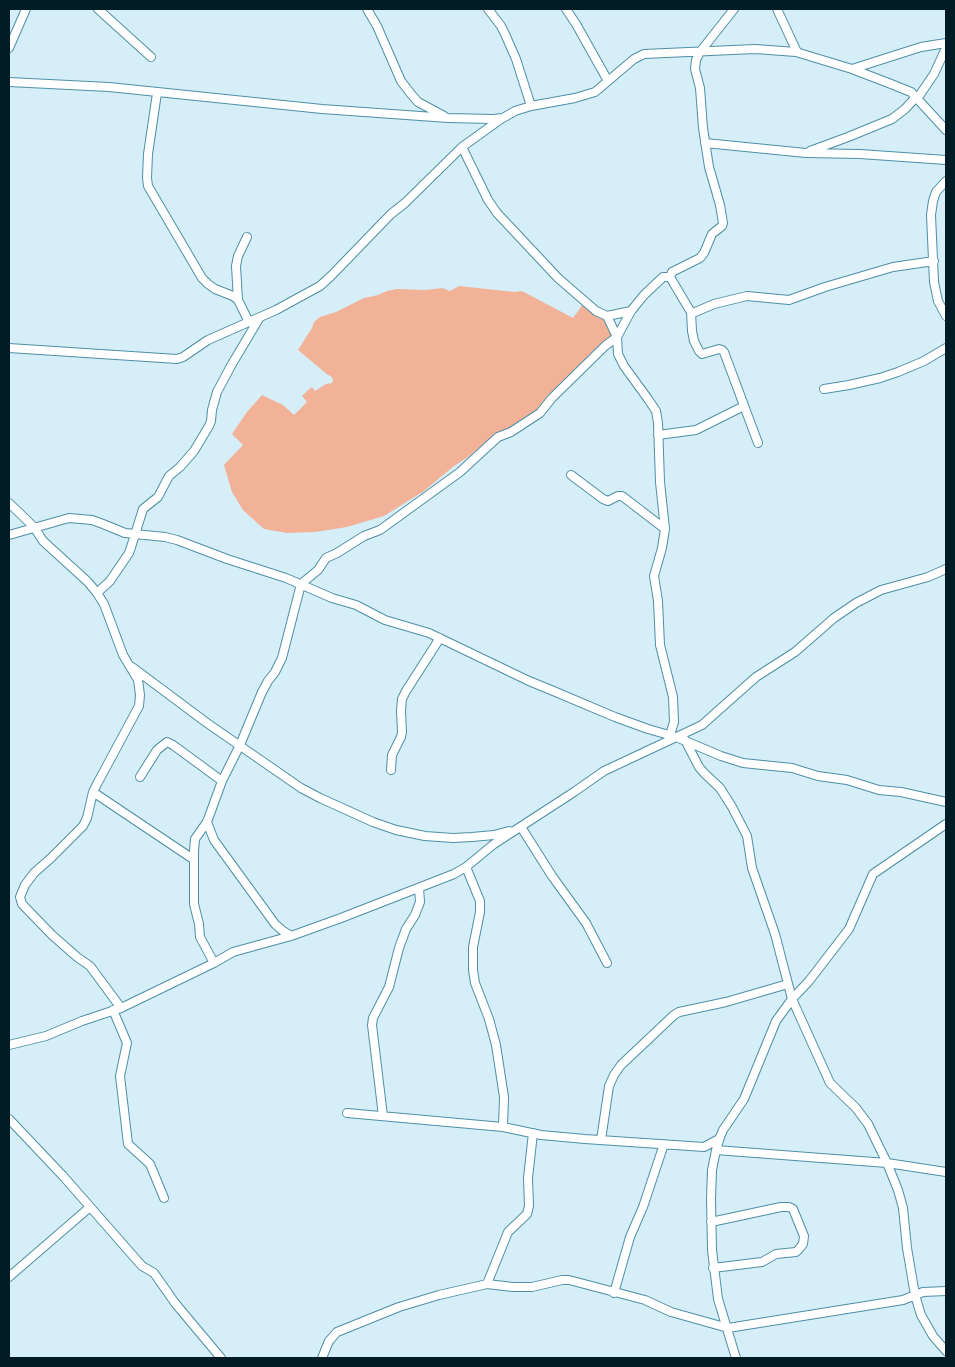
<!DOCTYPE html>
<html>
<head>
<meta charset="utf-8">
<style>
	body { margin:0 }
	#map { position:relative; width:955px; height:1367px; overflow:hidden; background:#d5eef8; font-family:"Noto Sans",sans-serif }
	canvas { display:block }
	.frame { position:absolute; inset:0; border:10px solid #011c25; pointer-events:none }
</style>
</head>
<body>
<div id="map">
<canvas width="955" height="1367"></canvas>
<div class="frame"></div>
</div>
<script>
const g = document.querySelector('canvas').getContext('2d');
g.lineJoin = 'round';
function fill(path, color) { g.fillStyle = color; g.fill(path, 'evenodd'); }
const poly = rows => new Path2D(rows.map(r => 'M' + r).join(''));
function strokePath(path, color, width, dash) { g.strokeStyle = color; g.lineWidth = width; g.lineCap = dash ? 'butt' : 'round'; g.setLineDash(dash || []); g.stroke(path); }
fill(poly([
	[459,286,515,292,522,291,573,318,583,304,599,314,606,322,614,336,572,385,547,402,521,424,485,443,468,457,454,466,424,491,384,516,347,527,315,532,287,533,264,529,243,510,232,492,224,465,243,445,232,434,247,412,262,395,283,405,294,415,307,402,302,396,307,391,312,387,315,391,326,384,332,383,333,380,331,376,328,375,298,350,312,328,314,322,320,317,336,312,364,298,378,295,387,291,397,289,426,290,442,288,450,291]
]), '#f2b298');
const minor = poly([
	[98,9,151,57],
	[367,9,377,26,401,81,411,94,418,102,444,116],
	[488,9,501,26,505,34,516,59,531,106],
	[566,9,576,24,608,81],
	[777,9,797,52],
	[9,48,26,9],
	[852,69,921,47,946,43],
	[9,82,109,87,322,109,448,118,493,119,503,118,515,111,531,106,575,98,595,92,634,59,644,54,755,49,796,52,852,69,891,84,911,92,946,130],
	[157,93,148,154,147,178,148,186,202,278,208,284,215,289,233,296,238,300,249,322],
	[917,99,934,74,946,48],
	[705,143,806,153,860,154,946,160],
	[462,147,488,200,497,213,558,278,596,311,607,316,631,311],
	[810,151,848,137,892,119,905,109,916,97],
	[946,181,936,192,933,201,931,215,934,282,938,301,946,316],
	[670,277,689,309,693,313,714,304,747,296,789,300,825,287,893,267,934,261],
	[238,300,236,266,238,256,247,237],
	[691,312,692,331,694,341,699,351,702,354,719,349,722,350,724,352,758,443],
	[9,348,177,359,183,357,208,340,276,310,320,286,331,276,391,214,405,203,462,147,501,119],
	[824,389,849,385,880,378,898,372,924,361,946,348],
	[658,435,696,430,744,406],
	[571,475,603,499,608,501,618,496,622,496,665,529],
	[9,503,34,527,43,541,88,582,97,593,104,604,123,655,138,680,140,695,139,706,97,784,93,792,87,818,83,826,51,858,34,873,25,885,20,897,22,904,52,935,77,957,90,966,121,1008],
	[9,535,69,518,92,520,103,524,125,533,165,537,177,540,227,559,286,578,332,598,356,605,385,620,429,633,529,681,551,690,615,717,648,729,676,737,721,756,743,763,792,768,818,776,847,780,879,790,901,792,946,802],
	[97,593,110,581,129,553,132,544,143,509,158,497,169,476,180,467,194,451,209,426,211,421,212,410,217,392,232,364,260,317],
	[132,667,207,723,301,788,320,798,373,822,396,830,425,836,453,838,472,837,494,835,509,831],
	[670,735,674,722,673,697,660,645,658,601,654,576,662,548,665,529,660,482,658,423,656,411,648,399,624,366,618,354,617,337,631,311,644,295,663,277,670,277,672,272,700,258,704,253,712,234,722,226,723,223,720,205,709,167,703,128,700,88,695,69,696,60,700,52,734,9],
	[685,740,699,767,704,773,720,788,732,807,747,836,752,868,775,934,792,999,830,1083,856,1108,868,1124,887,1163,898,1190,903,1208,907,1248,915,1295,921,1315,933,1336,946,1351],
	[391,770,392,755,401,737,402,732,401,711,402,699,406,691,440,638],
	[140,777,157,750,167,742,173,745,222,781],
	[93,792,193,859],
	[207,822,214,840,275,924,283,931,291,936],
	[521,827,552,876,586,923,607,963],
	[466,867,480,901,480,912,473,947,473,970,475,983,489,1019,496,1045,504,1097,503,1127],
	[214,963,200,937,199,924,194,904,194,851,195,839,207,822,222,781,240,745,262,692,268,681,275,672,282,658,301,584,318,570,326,558,337,553,364,536,380,530,460,472,498,437,511,432,540,413,552,398,605,346,617,337,607,316],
	[113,1010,127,1043,120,1076,128,1144,150,1164,164,1198],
	[9,1045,46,1036,82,1021,121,1008,214,963,233,952,291,936,341,918,454,874,466,867,494,844,574,792,604,771,702,725,756,677,795,652,834,618,856,603,881,590,928,577,946,569],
	[347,1113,503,1127,541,1135,585,1139,704,1147,719,1139],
	[383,1116,372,1025,373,1018,389,987,399,948,406,929,415,915,420,902,419,888],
	[9,1119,63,1176,142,1266,154,1273,175,1303,221,1358],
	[601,1140,609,1086,614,1075,621,1065,674,1015,679,1012,726,1002,788,984],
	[716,1150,887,1163,946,1172],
	[711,1222,781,1207,789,1207,793,1209,804,1236,803,1244,799,1249,796,1252,776,1254,762,1262,713,1268],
	[9,1277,90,1207],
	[487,1284,508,1232,527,1214,529,1206,528,1178,533,1133],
	[614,1293,630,1237,643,1207,664,1144],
	[322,1358,329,1341,337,1332,399,1307,439,1295,487,1284,513,1287,532,1287,562,1280,569,1280,645,1300,671,1312,728,1328,903,1300,923,1292,946,1291],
	[736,1358,718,1299,712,1250,711,1199,712,1170,716,1150,720,1137,723,1130,744,1099,776,1021,792,999,809,981,849,929,873,874,946,824]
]);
strokePath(minor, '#4e8fa6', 10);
strokePath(minor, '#fff', 8);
</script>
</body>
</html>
